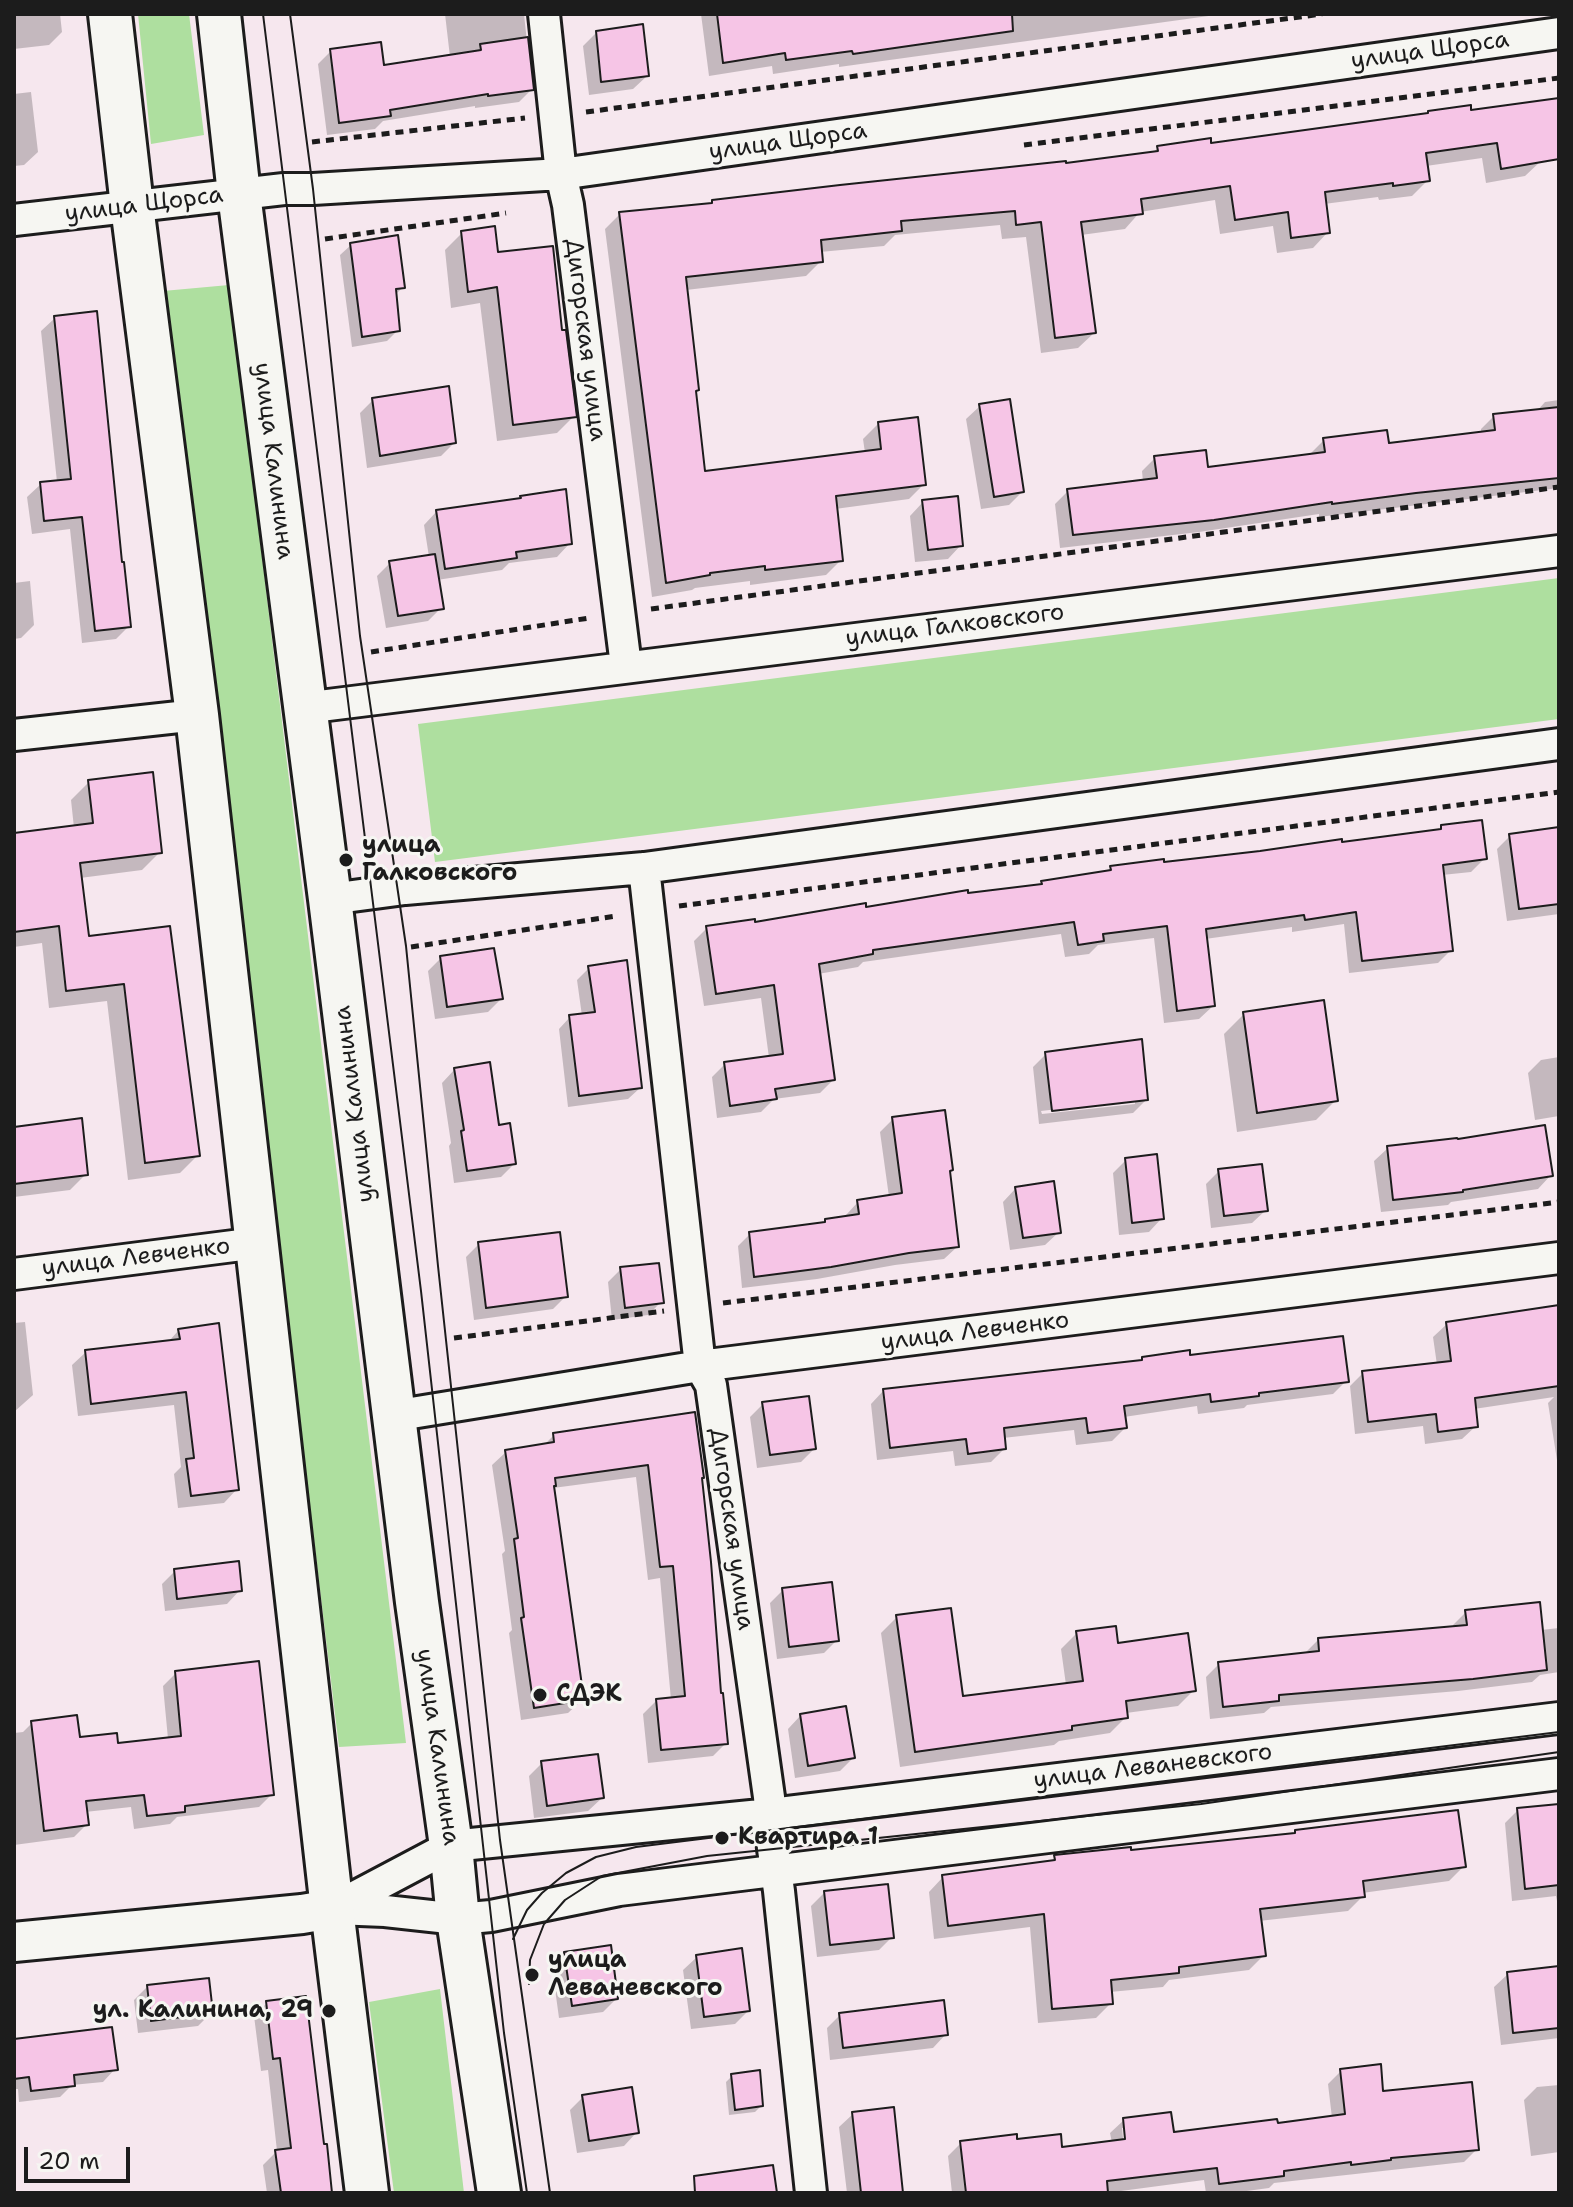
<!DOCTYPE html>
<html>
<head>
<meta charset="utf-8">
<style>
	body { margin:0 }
	#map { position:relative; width:1573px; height:2207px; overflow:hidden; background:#f6e7ee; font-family:"Shantell Sans",sans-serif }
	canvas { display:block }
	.frame { position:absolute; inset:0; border:16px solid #1c1c1c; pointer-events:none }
	.scale { position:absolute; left:24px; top:2147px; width:106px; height:36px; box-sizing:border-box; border:4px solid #1c1c1c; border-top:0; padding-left:10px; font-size:24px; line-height:28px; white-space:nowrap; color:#1c1c1c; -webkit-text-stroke:6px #f6f6f2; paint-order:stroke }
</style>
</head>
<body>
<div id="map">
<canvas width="1573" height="2207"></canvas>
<div class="frame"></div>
<div class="scale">20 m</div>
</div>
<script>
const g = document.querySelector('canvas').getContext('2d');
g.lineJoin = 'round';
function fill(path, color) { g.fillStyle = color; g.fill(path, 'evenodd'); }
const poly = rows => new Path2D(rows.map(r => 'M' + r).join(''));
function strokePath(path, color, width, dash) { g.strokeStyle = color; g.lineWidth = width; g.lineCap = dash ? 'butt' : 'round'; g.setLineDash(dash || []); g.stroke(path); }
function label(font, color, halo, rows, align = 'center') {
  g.font = font + ' "Shantell Sans",sans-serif'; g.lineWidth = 6; g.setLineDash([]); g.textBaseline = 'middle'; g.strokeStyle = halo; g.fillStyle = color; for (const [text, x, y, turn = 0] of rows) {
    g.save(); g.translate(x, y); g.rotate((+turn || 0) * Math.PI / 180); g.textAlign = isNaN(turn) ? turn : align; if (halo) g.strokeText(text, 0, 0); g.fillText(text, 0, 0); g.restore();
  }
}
fill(poly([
	[138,14,189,14,204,135,151,144],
	[229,285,406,1743,339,1747,163,291],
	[1559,578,1559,719,435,862,418,724],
	[440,1989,464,2193,394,2193,369,2002]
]), '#aedf9f');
fill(poly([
	[14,14,60,14,62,32,49,45,14,49],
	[445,14,524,14,532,89,519,102,475,108,475,106,383,121,375,129,327,135,318,64,331,51,382,67,450,57],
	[701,14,1223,14,839,67,839,64,773,74,772,66,709,76],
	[596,33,647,76,633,89,589,95,583,46],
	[31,92,38,152,24,165,14,166,14,94],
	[1559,100,1559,157,1541,161,1525,176,1486,183,1482,158,1426,166,1428,180,1412,196,1379,200,1378,197,1324,204,1328,232,1313,248,1277,253,1273,226,1220,234,1215,200,1140,212,1125,229,1081,235,1094,333,1078,348,1041,353,1026,237,1002,239,1000,225,895,235,884,246,820,252,821,261,806,276,686,290,694,392,703,473,865,453,863,439,879,423,924,484,909,499,835,509,841,560,826,575,750,585,750,581,695,588,692,590,652,597,605,229,620,214,1151,154,1158,148,1210,146],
	[462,233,497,255,560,332,574,416,557,433,497,441,480,303,451,308,445,250],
	[351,245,403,287,394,296,398,330,387,341,352,347,340,255],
	[55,318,121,564,129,626,116,639,82,643,70,529,32,534,27,497,41,484,57,482,41,331],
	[373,400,454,443,441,456,367,468,360,413],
	[1559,400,1559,488,1319,517,1319,514,1199,532,1060,548,1055,504,1068,491,1143,482,1142,471,1155,458,1206,470,1311,456,1311,453,1324,440,1387,445,1481,433,1481,429,1494,416,1536,412,1545,402],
	[980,406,1022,492,1009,505,981,509,966,419],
	[923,502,961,545,948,559,915,562,910,516],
	[437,511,570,543,557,557,509,563,502,570,437,580,441,608,428,621,386,628,377,576,390,563,429,557,424,525],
	[30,581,34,625,21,638,14,639,14,583],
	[89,782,160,852,142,870,80,878,87,938,168,928,198,1155,180,1173,128,1180,107,1001,49,1008,42,943,14,947,14,835,74,828,71,800],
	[1442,827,1485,858,1471,872,1442,875,1451,950,1438,963,1349,973,1344,924,1292,932,1292,927,1205,939,1213,1006,1199,1019,1164,1023,1154,938,1098,945,1089,954,1065,957,1061,934,863,962,858,967,818,974,833,1080,820,1093,774,1099,761,1112,717,1118,712,1077,725,1064,769,1058,761,998,704,1006,694,941,707,928,754,925,1039,886,1042,883,1106,873,1111,868,1162,864,1340,844,1436,832],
	[1559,829,1559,914,1507,921,1497,849,1510,836],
	[441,958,501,999,488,1012,435,1019,428,971],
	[589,968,640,1088,628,1099,568,1107,559,1029,570,1017,582,1016,577,980],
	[1244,1014,1336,1100,1316,1120,1237,1132,1224,1034],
	[1046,1054,1146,1100,1133,1113,1039,1124,1033,1067],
	[1135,1100,1135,1104,1042,1114,1041,1111],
	[1559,1057,1559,1116,1535,1120,1528,1073,1541,1060],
	[455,1069,498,1127,514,1164,501,1177,454,1183,449,1146,451,1143,442,1083],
	[893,1119,948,1172,957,1247,944,1259,895,1265,817,1279,742,1288,738,1246,750,1234,822,1224,826,1220,846,1218,846,1215,858,1202,889,1197,880,1132],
	[14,1129,86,1174,70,1190,14,1197],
	[1388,1148,1551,1175,1538,1189,1451,1202,1448,1205,1381,1212,1374,1161],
	[1126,1160,1162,1218,1149,1232,1119,1235,1113,1173],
	[1219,1171,1266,1210,1252,1223,1211,1228,1206,1184],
	[1016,1188,1059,1232,1045,1245,1010,1250,1003,1202],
	[479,1244,566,1296,553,1309,474,1320,466,1257],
	[621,1269,661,1302,648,1315,612,1320,608,1282],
	[1559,1319,1559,1473,1548,1403,1554,1397,1474,1409,1476,1426,1462,1439,1425,1444,1423,1426,1355,1434,1350,1386,1363,1373,1437,1365,1433,1337,1447,1324],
	[25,1322,33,1395,14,1412,14,1323],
	[179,1330,237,1489,224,1503,178,1508,174,1474,181,1467,174,1405,78,1416,72,1365,86,1352,168,1342],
	[1189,1357,1346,1381,1333,1394,1247,1405,1244,1408,1198,1414,1197,1406,1124,1417,1125,1428,1112,1441,1076,1445,1074,1430,1003,1438,1004,1449,991,1462,955,1466,953,1451,877,1460,871,1404,884,1390,1139,1362,1142,1359],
	[763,1404,814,1449,801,1462,757,1468,750,1417],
	[693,1415,719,1695,726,1743,713,1756,648,1763,643,1714,656,1701,671,1700,660,1578,648,1580,636,1477,553,1488,582,1700,568,1713,521,1720,509,1633,512,1630,502,1554,505,1551,492,1465,506,1452,543,1446,554,1435],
	[175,1571,240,1590,227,1604,165,1611,162,1584],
	[783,1590,837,1640,824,1653,777,1659,770,1603],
	[1466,1612,1541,1630,1559,1628,1559,1672,1540,1675,1532,1682,1458,1691,1271,1707,1264,1713,1210,1719,1206,1677,1219,1664,1307,1655,1306,1652,1319,1639,1453,1628,1453,1625],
	[897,1617,961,1699,1066,1685,1061,1649,1077,1633,1116,1646,1194,1690,1178,1706,1126,1713,1126,1717,1110,1733,1059,1741,1054,1745,900,1767,881,1633],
	[176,1673,272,1794,259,1807,177,1817,170,1824,134,1829,131,1807,85,1812,87,1824,74,1837,14,1845,14,1733,23,1732,32,1723,78,1740,116,1746,168,1739,163,1686],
	[801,1715,853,1758,840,1771,795,1778,788,1729],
	[542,1763,602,1798,588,1811,534,1818,529,1776],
	[1559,1806,1559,1901,1557,1901,1556,1896,1512,1901,1505,1823,1518,1810],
	[1295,1832,1463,1867,1449,1881,1362,1893,1363,1896,1348,1911,1259,1921,1264,1955,1249,1970,1169,1980,1163,1987,1110,1992,1111,2003,1096,2018,1038,2023,1030,1927,934,1939,929,1892,943,1877,1050,1863,1055,1857,1129,1853,1292,1835],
	[824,1893,892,1937,879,1950,817,1957,811,1906],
	[565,1954,616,1999,603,2012,559,2018,552,1967],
	[697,1957,748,2011,735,2024,691,2029,683,1970],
	[1559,1968,1559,2038,1501,2045,1494,1987,1508,1974],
	[147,1987,211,2013,198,2026,138,2033,134,2000],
	[267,2003,330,2193,267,2193,263,2165,277,2151,268,2070,261,2071,254,2016],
	[840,2015,946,2034,933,2048,830,2060,827,2028],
	[14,2041,115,2069,103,2082,72,2085,60,2097,19,2102,18,2089,14,2089],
	[1341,2071,1477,2149,1464,2162,1274,2183,1269,2188,1232,2193,1206,2193,1204,2180,1106,2193,952,2193,948,2156,961,2143,1016,2141,1060,2149,1112,2143,1110,2133,1124,2120,1172,2135,1332,2118,1328,2084],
	[1122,2128,1126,2128,1124,2149],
	[732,2076,761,2106,755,2112,729,2115,726,2082],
	[1559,2085,1559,2152,1531,2156,1524,2100,1537,2087],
	[583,2097,637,2132,624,2146,577,2153,570,2110],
	[853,2114,901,2193,847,2193,839,2127]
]), '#0003');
const building = poly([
	[717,14,1012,14,1013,31,853,54,852,51,786,60,785,53,723,63,717,14],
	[643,24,649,76,601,82,596,31,643,24],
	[528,37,534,90,488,96,488,94,390,110,391,116,339,123,330,49,381,42,384,65,481,50,480,44,528,37],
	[1559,98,1559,159,1501,169,1497,143,1426,153,1430,181,1393,186,1393,183,1325,192,1330,233,1291,238,1288,212,1235,220,1230,186,1141,199,1143,214,1081,222,1096,333,1055,338,1041,222,1016,225,1015,211,901,221,902,231,821,240,823,262,686,277,699,390,696,391,705,471,881,449,878,422,918,417,926,485,836,496,843,561,765,570,765,566,710,573,710,575,666,583,619,212,712,203,712,200,840,185,1066,161,1066,163,1158,151,1157,146,1211,138,1211,143,1428,113,1428,111,1471,105,1471,110,1559,98],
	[495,226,498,252,553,246,562,330,566,330,577,417,513,425,497,287,468,292,461,231,495,226],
	[398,235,405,288,396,289,400,331,362,337,350,243,398,235],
	[97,311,122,562,124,562,131,627,95,631,82,517,44,521,40,482,71,479,54,316,97,311],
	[449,386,456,443,380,456,372,398,449,386],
	[1010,399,1024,492,994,497,979,404,1010,399],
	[1559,407,1559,478,1416,493,1332,504,1332,502,1214,520,1073,535,1067,489,1157,478,1154,456,1206,450,1208,467,1325,452,1323,438,1387,430,1389,443,1495,430,1493,414,1559,407],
	[566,489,572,544,516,552,517,558,445,569,436,510,521,498,520,496,566,489],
	[958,496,963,546,928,550,922,500,958,496],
	[435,554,444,609,398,616,389,561,435,554],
	[153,772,162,853,80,863,89,936,170,926,200,1156,145,1163,124,984,66,991,59,926,14,932,14,833,93,823,88,780,153,772],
	[1482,820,1487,859,1443,865,1453,951,1362,961,1356,912,1305,920,1304,915,1206,929,1215,1006,1177,1011,1167,926,1103,934,1104,941,1078,945,1074,922,873,950,873,954,819,964,835,1080,775,1089,777,1099,730,1106,724,1062,783,1054,774,985,716,994,706,926,755,919,755,922,866,903,866,907,968,890,968,893,1042,884,1041,881,1111,870,1110,866,1164,859,1164,862,1260,851,1342,839,1342,842,1441,829,1441,825,1482,820],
	[1559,827,1559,904,1519,909,1509,834,1559,827],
	[494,948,503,999,447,1007,440,956,494,948],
	[627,960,642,1088,579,1096,569,1015,595,1012,588,966,627,960],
	[1324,1000,1338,1101,1257,1113,1243,1012,1324,1000],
	[1142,1039,1148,1100,1052,1111,1045,1052,1142,1039],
	[490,1062,499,1125,510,1123,516,1164,467,1171,461,1131,464,1130,454,1068,490,1062],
	[945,1110,953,1170,950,1171,959,1247,909,1253,831,1267,754,1277,749,1232,825,1222,825,1219,859,1214,857,1200,902,1193,892,1117,945,1110],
	[82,1118,88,1175,14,1184,14,1127,82,1118],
	[1545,1125,1553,1176,1463,1190,1463,1192,1393,1200,1387,1146,1457,1138,1458,1139,1545,1125],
	[1157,1154,1164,1219,1132,1223,1125,1158,1157,1154],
	[1262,1164,1268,1211,1224,1216,1218,1169,1262,1164],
	[1054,1181,1061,1233,1023,1238,1015,1187,1054,1181],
	[560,1232,568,1297,486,1308,478,1242,560,1232],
	[659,1263,664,1303,625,1308,620,1267,659,1263],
	[1559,1305,1559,1386,1475,1398,1478,1427,1438,1432,1436,1414,1368,1422,1362,1371,1451,1361,1446,1322,1559,1305],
	[219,1323,239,1490,191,1496,186,1459,194,1458,186,1392,91,1404,85,1350,180,1339,178,1329,219,1323],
	[1343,1336,1349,1382,1259,1393,1259,1396,1211,1402,1210,1394,1124,1406,1127,1428,1088,1433,1086,1418,1004,1428,1006,1449,968,1454,966,1439,890,1448,883,1389,1142,1360,1142,1357,1190,1350,1190,1355,1343,1336],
	[809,1396,816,1449,770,1455,762,1402,809,1396],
	[695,1412,704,1478,702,1478,711,1562,721,1693,723,1693,728,1744,661,1750,656,1699,685,1696,673,1566,660,1567,648,1465,555,1478,556,1486,554,1486,584,1700,534,1708,521,1618,524,1617,514,1539,518,1538,505,1450,554,1442,553,1433,695,1412],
	[239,1561,242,1591,177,1599,174,1569,239,1561],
	[832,1582,839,1641,789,1647,782,1588,832,1582],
	[1540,1602,1547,1670,1473,1679,1279,1695,1279,1701,1223,1707,1218,1662,1319,1651,1318,1638,1467,1625,1465,1610,1540,1602],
	[951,1608,963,1696,1083,1681,1076,1631,1116,1626,1118,1643,1188,1633,1196,1691,1126,1701,1128,1718,1072,1726,1072,1730,915,1752,896,1615,951,1608],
	[259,1661,274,1795,185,1806,185,1812,147,1816,144,1795,86,1801,89,1825,44,1831,31,1721,77,1715,80,1737,117,1733,118,1743,181,1736,175,1671,259,1661],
	[846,1706,855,1758,808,1766,800,1714,846,1706],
	[598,1754,604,1798,547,1806,541,1761,598,1754],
	[1559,1804,1559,1885,1525,1889,1517,1808,1559,1804],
	[1458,1810,1466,1867,1363,1881,1365,1897,1260,1909,1266,1956,1179,1967,1179,1973,1111,1980,1113,2004,1052,2009,1044,1914,948,1926,942,1875,1055,1860,1054,1855,1131,1847,1131,1850,1295,1833,1295,1830,1458,1810],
	[888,1884,894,1938,830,1945,824,1891,888,1884],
	[611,1945,618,1999,572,2006,564,1952,611,1945],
	[742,1948,750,2011,704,2017,696,1955,742,1948],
	[1559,1966,1559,2028,1513,2033,1507,1972,1559,1966],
	[209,1978,213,2013,151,2021,147,1985,209,1978],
	[306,1996,324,2144,327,2144,332,2193,281,2193,275,2150,291,2148,280,2058,273,2059,266,2001,306,1996],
	[944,2000,948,2035,843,2048,839,2013,944,2000],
	[112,2027,118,2070,74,2075,75,2086,31,2091,29,2077,14,2079,14,2039,112,2027],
	[1381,2064,1383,2091,1472,2082,1479,2150,1391,2158,1391,2160,1351,2165,1351,2162,1284,2171,1284,2176,1219,2184,1217,2168,1107,2181,1108,2193,966,2193,960,2141,1017,2134,1017,2139,1061,2134,1062,2147,1125,2139,1123,2118,1171,2112,1174,2132,1277,2119,1278,2123,1345,2114,1340,2069,1381,2064],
	[760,2070,763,2106,735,2110,731,2074,760,2070],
	[632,2087,639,2133,589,2141,582,2095,632,2087],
	[894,2107,903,2193,861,2193,852,2112,894,2107],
	[773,2165,777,2193,695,2193,694,2176,773,2165]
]);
fill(building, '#f6c5e6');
strokePath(building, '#1c1c1c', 2);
const minor = poly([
	[544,14,561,174,568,205,626,666],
	[14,220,284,189,313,189,561,174,1559,33],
	[304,708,1559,551],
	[14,735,197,715],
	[644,868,700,1366,711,1385,769,1797,773,1849,779,1891,811,2193],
	[330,899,405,889,644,868,1559,744],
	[14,1274,257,1243],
	[393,1416,700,1366,1559,1258],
	[332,1909,451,1846,771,1814,1559,1718],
	[334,1909,385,1911,458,1919,491,1916,619,1890,1559,1774]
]);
const tertiary = poly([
	[14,1942,302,1914,332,1909]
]);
const secondary = poly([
	[110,14,132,206,197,715,332,1909,367,2193],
	[219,14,239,194,330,899,417,1602,451,1846,458,1919,499,2193]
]);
strokePath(minor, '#1c1c1c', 36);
strokePath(tertiary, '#1c1c1c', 44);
strokePath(secondary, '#1c1c1c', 48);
strokePath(poly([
	[586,112,1322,14],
	[312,142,525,118],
	[1024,145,1559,78],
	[325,239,506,213],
	[651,609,1559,487],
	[371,652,589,618],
	[679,906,1559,792],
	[411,947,616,916],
	[723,1303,1559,1202],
	[454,1338,664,1311]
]), '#1c1c1c', 5, [8, 6]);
strokePath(minor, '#f6f6f2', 30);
strokePath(tertiary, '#f6f6f2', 38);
strokePath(secondary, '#f6f6f2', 42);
strokePath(poly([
	[263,14,421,1291,504,2033,527,2193],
	[290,14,313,189,360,636,406,946,438,1266,500,1840,550,2193],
	[513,1939,527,1910,542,1893,566,1873,596,1857,636,1847,1559,1732],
	[529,1984,530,1960,544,1924,565,1900,602,1876,707,1856,1201,1804,1559,1752]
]), '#1c1c1c', 2);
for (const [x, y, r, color] of [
	[346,860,8,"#1c1c1c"],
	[540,1695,8,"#1c1c1c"],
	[722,1838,8,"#1c1c1c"],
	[532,1975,8,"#1c1c1c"],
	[329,2011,8,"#1c1c1c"]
]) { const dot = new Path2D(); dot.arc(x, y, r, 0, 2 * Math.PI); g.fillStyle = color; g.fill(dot); strokePath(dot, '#f6f6f2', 3); }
label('24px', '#1c1c1c', '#f6f6f2', [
	["улица Щорса",1430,51,-8],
	["улица Щорса",788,142,-8],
	["улица Щорса",144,205,-7],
	["Дигорская улица",585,340,83],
	["улица Калинина",273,461,83],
	["улица Галковского",955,626,-7],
	["улица Калинина",355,1104,-97],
	["улица Левченко",136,1258,-7],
	["улица Левченко",975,1332,-7],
	["Дигорская улица",731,1529,82],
	["улица Калинина",437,1747,82],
	["улица Леваневского",1153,1767,-7]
]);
label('bold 24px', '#1c1c1c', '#f6f6f2', [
	["улица",362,846],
	["Галковского",362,874],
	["СДЭК",556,1695],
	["Квартира 1",738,1838],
	["улица",548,1961],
	["Леваневского",548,1989],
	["ул. Калинина, 29",313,2011,"right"]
], 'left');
</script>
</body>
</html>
